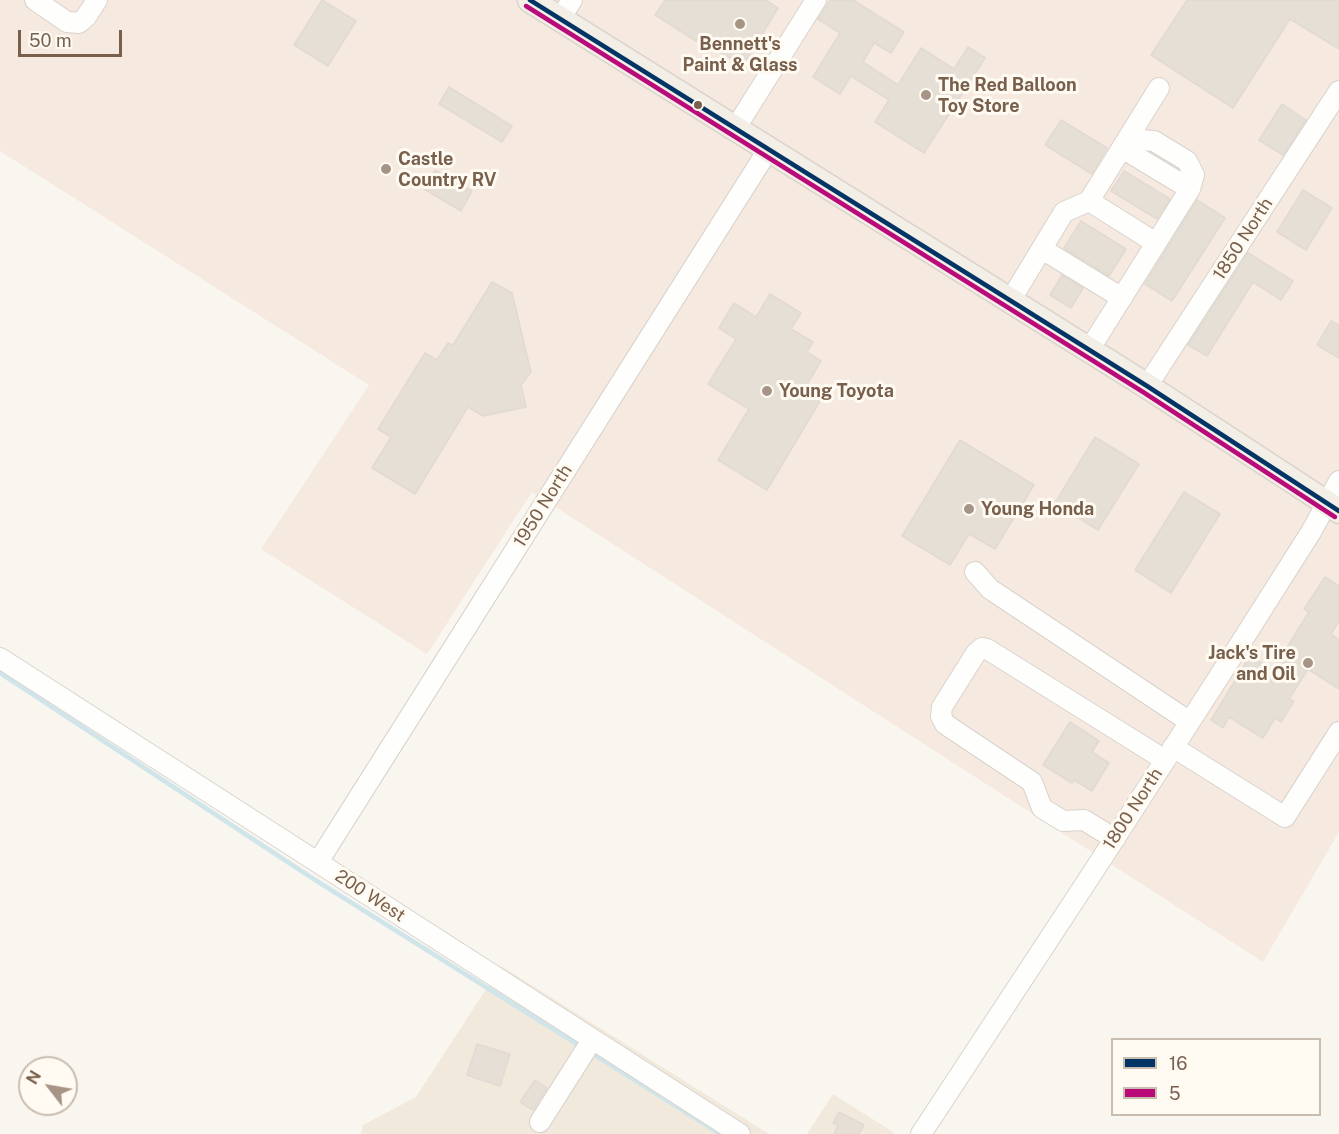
<!DOCTYPE html>
<html>
<head>
<meta charset="utf-8">
<style>
	body { margin:0 }
	#map { position:relative; width:1339px; height:1134px; overflow:hidden; background:#f9f6ef; font-family:"Public Sans",sans-serif }
	canvas { display:block }
	.legend { position:absolute; left:1111px; top:1038px; width:210px; height:78px; box-sizing:border-box; background:#fffbf2; border:2px solid #c9bdb0; margin:0; padding:8px 10px; list-style:none; font-size:18px; color:#79604d }
	.legend li { display:flex; align-items:center; gap:12px; height:30px }
	.legend b { width:30px; border:2px solid #c9bdb0 }
	.north { position:absolute; left:18px; top:1056px; width:60px; height:60px; box-sizing:border-box; background:#fffbf2; border:2px solid #c9bdb0; border-radius:50%; rotate:301deg; font-size:16px; font-weight:700; line-height:24px; text-align:center; color:#79604d }
	.north::after { content:''; display:block; margin:auto; width:21px; height:27px; background:#a69486; clip-path:polygon(50% 0,100% 100%,50% 72%,0 100%) }
	.scale { position:absolute; left:18px; top:30px; width:104px; height:27px; box-sizing:border-box; border:3px solid #79604d; border-top:0; padding-left:8px; font-size:18px; line-height:21px; white-space:nowrap; color:#79604d; -webkit-text-stroke:4px #fffbf2; paint-order:stroke }
</style>
</head>
<body>
<div id="map">
<canvas width="1339" height="1134"></canvas>
<ul class="legend">
<li><b style="height:8px;background:#023465"></b>16</li>
<li><b style="height:8px;background:#ba0a7a"></b>5</li>
</ul>
<div class="north">N</div>
<div class="scale">50 m</div>
</div>
<script>
const g = document.querySelector('canvas').getContext('2d');
g.lineJoin = 'round';
function fill(path, color) { g.fillStyle = color; g.fill(path, 'evenodd'); }
const poly = rows => new Path2D(rows.map(r => 'M' + r).join(''));
function strokePath(path, color, width, dash) { g.strokeStyle = color; g.lineWidth = width; g.lineCap = dash ? 'butt' : 'round'; g.setLineDash(dash || []); g.stroke(path); }
function label(font, color, halo, rows, align = 'center') {
  g.font = font + ' "Public Sans",sans-serif'; g.lineWidth = 6; g.setLineDash([]); g.textBaseline = 'middle'; g.strokeStyle = halo; g.fillStyle = color; for (const [text, x, y, turn = 0] of rows) {
    g.save(); g.translate(x, y); g.rotate((+turn || 0) * Math.PI / 180); g.textAlign = isNaN(turn) ? turn : align; if (halo) g.strokeText(text, 0, 0); g.fillText(text, 0, 0); g.restore();
  }
}
fill(poly([
	[501,966,769,1134,361,1134,363,1125,416,1097],
	[833,1094,893,1132,892,1134,807,1134]
]), '#f2e9dd');
fill(poly([
	[0,0,1339,0,1339,832,1263,962,532,492,427,654,261,549,369,385,0,151]
]), '#f6e9e0');
strokePath(poly([
	[0,673,312,878,583,1048],
	[590,1052,720,1134]
]), '#d0e5ea', 4.5);
const building = poly([
	[322,0,356,21,328,66,294,45,322,0],
	[665,0,766,0,778,8,743,66,698,38,696,41,655,15,665,0],
	[830,0,853,0,904,32,891,53,874,43,863,62,898,85,921,48,954,69,968,47,985,58,924,153,875,122,889,100,851,76,840,94,813,77,840,33,818,19,830,0],
	[1187,0,1339,0,1339,49,1290,19,1233,108,1151,55,1187,0],
	[449,87,512,126,502,142,439,104,449,87],
	[1282,104,1306,120,1283,155,1259,140,1282,104],
	[1061,120,1107,148,1092,174,1045,145,1061,120],
	[435,170,472,191,461,211,424,189,435,170],
	[1124,171,1170,199,1157,219,1111,191,1124,171],
	[1303,190,1332,208,1306,250,1277,232,1303,190],
	[1197,200,1225,218,1172,301,1145,284,1197,200],
	[1081,221,1126,249,1109,276,1064,248,1081,221],
	[1248,253,1293,281,1281,300,1253,282,1207,356,1188,345,1248,253],
	[1062,275,1083,288,1071,308,1050,295,1062,275],
	[492,282,512,293,531,372,521,385,526,407,483,416,468,407,415,494,372,468,391,437,378,429,425,353,437,360,448,343,453,345,492,282],
	[770,294,801,313,791,329,813,342,807,352,821,361,806,386,823,396,767,490,718,460,749,409,708,384,736,339,719,328,734,303,756,317,770,294],
	[1331,321,1339,325,1339,358,1317,345,1331,321],
	[1095,437,1139,464,1098,530,1055,503,1095,437],
	[960,440,1034,485,995,549,969,534,950,565,902,536,960,440],
	[1184,492,1220,514,1171,593,1135,570,1184,492],
	[1325,577,1339,586,1339,621,1331,634,1339,640,1339,689,1308,669,1289,699,1294,701,1281,722,1275,718,1263,738,1229,717,1223,728,1211,720,1250,656,1273,670,1309,612,1304,609,1325,577],
	[1070,722,1099,741,1092,752,1109,763,1092,791,1074,780,1072,783,1043,765,1070,722],
	[477,1044,510,1054,500,1086,467,1075,477,1044],
	[535,1080,547,1088,533,1110,520,1102,535,1080],
	[839,1112,864,1125,859,1134,834,1134,838,1125,833,1123,839,1112]
]);
fill(building, '#e6dfd6');
strokePath(building, '#e2dad1', 1.5);
const minor = poly([
	[35,0,67,22,79,23,86,17,97,0],
	[560,19,572,0],
	[735,129,816,0],
	[1122,148,1190,189],
	[1089,201,1156,243],
	[1042,249,1122,298],
	[1010,301,1064,212,1089,201,1159,88],
	[1089,350,1190,189,1194,175,1187,161,1154,141,1128,139],
	[1147,386,1339,91],
	[975,572,990,589,1190,722],
	[0,658,740,1134],
	[1173,747,1285,817,1339,732],
	[1115,839,1084,820,1063,821,1042,808,1032,782,945,724,941,716,942,707,976,653,982,648,987,649,1165,760],
	[318,862,768,150],
	[540,1122,592,1040],
	[921,1134,1097,866,1240,644,1311,532,1339,481]
]);
const major = poly([
	[530,0,1147,386,1339,511]
]);
strokePath(minor, '#d8d3cd', 22);
strokePath(major, '#dad3cc', 27);
strokePath(minor, '#fefefd', 20);
strokePath(major, '#f3efe7', 24);
strokePath(poly([
	[530,0,1147,386,1339,511]
]), '#023465', 4.5);
strokePath(poly([
	[526,6,1143,392,1335,517]
]), '#ba0a7a', 4.5);
for (const [x, y, r, color] of [
	[740,24,6,"#a69486"],
	[926,95,6,"#a69486"],
	[698,105,5,"#79604d"],
	[386,169,6,"#a69486"],
	[767,391,6,"#a69486"],
	[969,509,6,"#a69486"],
	[1308,663,6,"#a69486"]
]) { const dot = new Path2D(); dot.arc(x, y, r, 0, 2 * Math.PI); g.fillStyle = color; g.fill(dot); strokePath(dot, '#fffbf2', 2); }
label('bold 18px', '#79604d', '#fffbf2', [
	["Bennett's",740,44,"center"],
	["Paint & Glass",740,65,"center"],
	["The Red Balloon",938,85],
	["Toy Store",938,106],
	["Castle",398,159],
	["Country RV",398,180],
	["Young Toyota",779,391],
	["Young Honda",981,509],
	["Jack's Tire",1296,653,"right"],
	["and Oil",1296,674,"right"]
], 'left');
label('18px', '#79604d', '#fffbf2', [
	["1850 North",1243,239,-57],
	["1950 North",543,506,-58],
	["1800 North",1133,809,-57],
	["200 West",370,896,33]
]);
</script>
</body>
</html>
